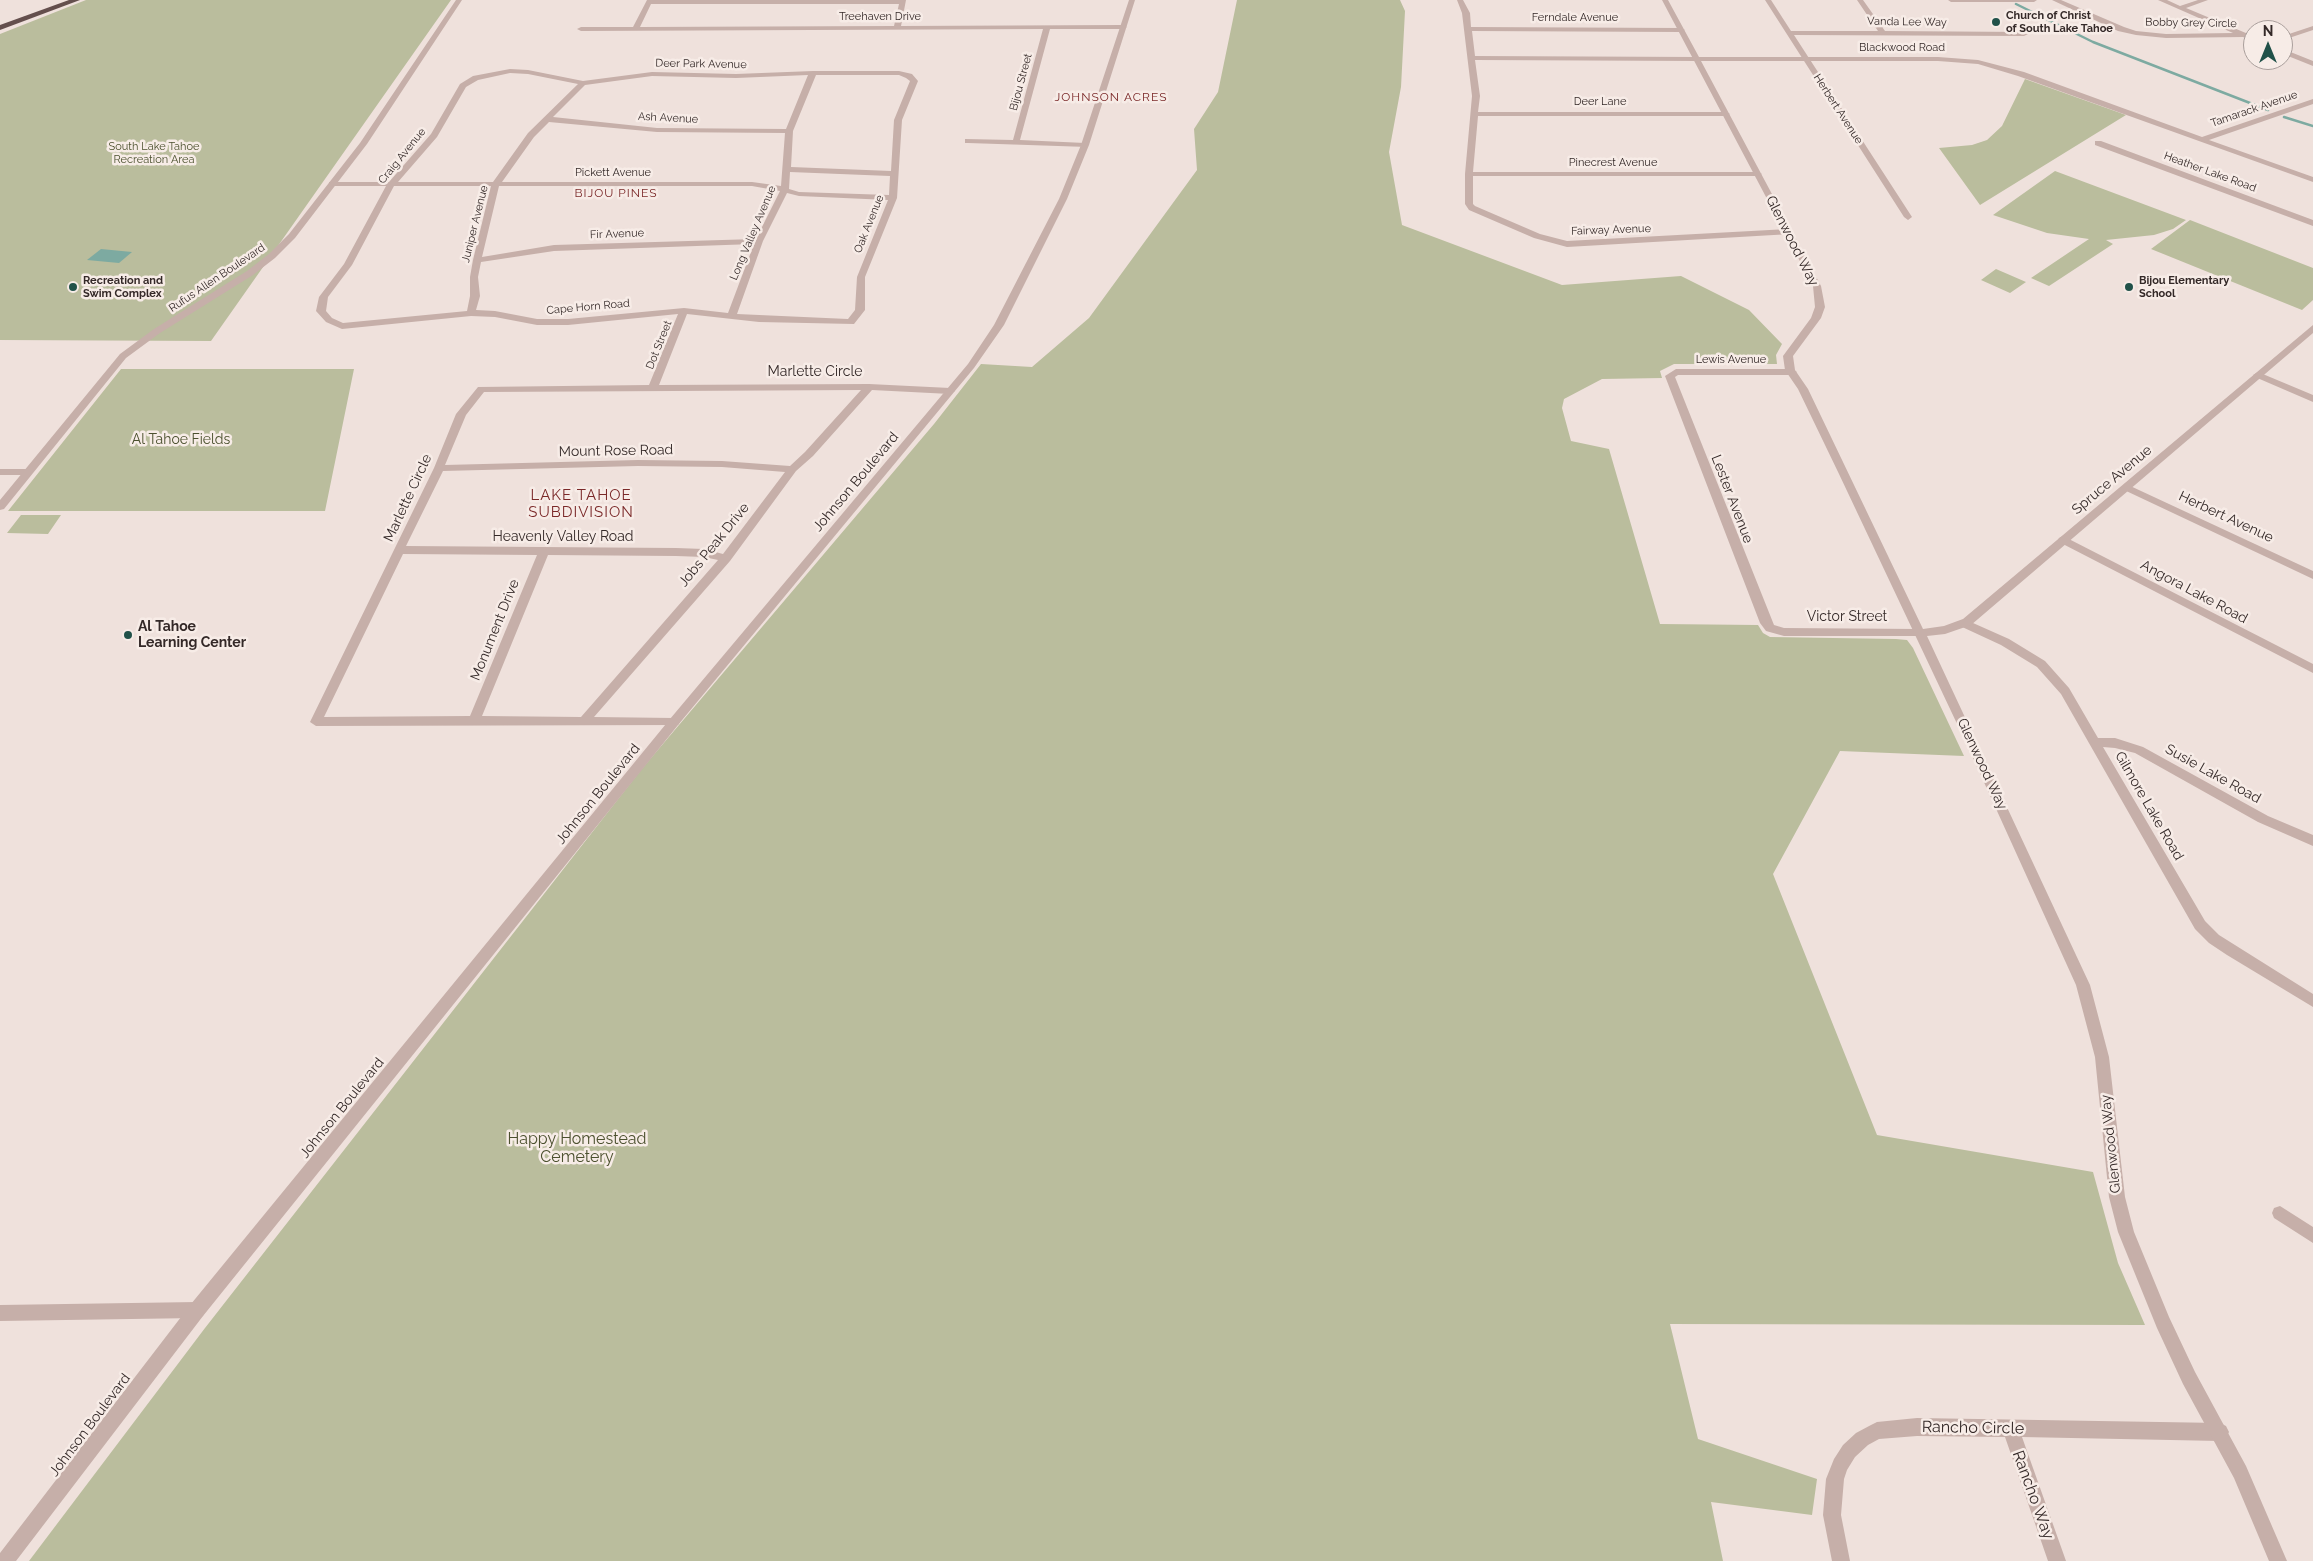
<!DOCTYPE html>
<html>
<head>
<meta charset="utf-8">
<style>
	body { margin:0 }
	#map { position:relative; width:2313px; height:1561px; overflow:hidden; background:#efe1dc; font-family:Raleway,sans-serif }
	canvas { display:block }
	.north { position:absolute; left:2243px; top:20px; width:50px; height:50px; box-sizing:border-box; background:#f7ece7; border:1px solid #a99e9b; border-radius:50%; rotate:0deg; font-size:14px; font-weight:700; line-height:20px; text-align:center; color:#342928 }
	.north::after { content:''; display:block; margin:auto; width:18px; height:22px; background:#215149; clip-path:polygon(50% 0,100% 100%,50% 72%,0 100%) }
</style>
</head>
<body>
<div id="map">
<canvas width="2313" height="1561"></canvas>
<div class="north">N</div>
</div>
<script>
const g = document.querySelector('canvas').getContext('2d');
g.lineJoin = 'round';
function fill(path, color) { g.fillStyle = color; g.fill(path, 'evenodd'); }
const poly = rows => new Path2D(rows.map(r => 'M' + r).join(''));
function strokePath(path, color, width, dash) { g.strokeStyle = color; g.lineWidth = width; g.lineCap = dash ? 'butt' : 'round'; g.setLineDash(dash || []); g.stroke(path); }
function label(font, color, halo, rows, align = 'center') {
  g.font = font + ' Raleway,sans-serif'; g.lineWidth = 5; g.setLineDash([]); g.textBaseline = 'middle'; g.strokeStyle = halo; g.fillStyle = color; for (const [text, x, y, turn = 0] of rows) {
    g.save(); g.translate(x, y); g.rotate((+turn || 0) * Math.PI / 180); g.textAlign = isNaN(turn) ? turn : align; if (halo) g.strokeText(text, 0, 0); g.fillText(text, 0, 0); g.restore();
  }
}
fill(poly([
	[86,0,451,0,211,341,0,340,0,34],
	[1237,0,1400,0,1405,11,1401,87,1389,152,1402,225,1562,285,1681,276,1749,310,1782,344,1776,355,1777,364,1674,364,1660,371,1662,378,1602,379,1564,399,1562,408,1571,441,1609,449,1660,624,1758,625,1763,633,1770,637,1896,639,1907,640,1913,648,1964,756,1840,751,1773,874,1877,1135,2093,1172,2118,1263,2145,1325,1670,1324,1698,1439,1817,1479,1812,1515,1711,1502,1723,1561,29,1561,205,1328,640,771,934,424,981,364,1032,367,1089,318,1197,170,1194,129,1218,92],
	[2025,79,2126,115,1980,205,1939,148,1972,145,1987,140,2002,126],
	[2055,171,2186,220,2173,229,2154,235,2106,240,2113,244,2049,286,2031,278,2089,239,2047,233,1993,215],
	[2190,220,2313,268,2313,300,2302,310,2151,249],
	[1996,269,2026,282,2010,293,1981,280],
	[121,369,354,369,325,511,8,511],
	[21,515,61,515,48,534,7,533]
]), '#babd9d');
fill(poly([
	[101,249,132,252,119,263,87,260]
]), '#7daaa1');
strokePath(poly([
	[2016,4,2093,42,2268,110],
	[2284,117,2313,126]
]), '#7daaa1', 2.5);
fill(poly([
	[647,0,906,0,901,26,1123,25,1127,27,1123,29,1050,29,1020,140,1085,143,1088,143,1088,147,968,143,965,143,965,139,1013,140,1043,29,581,31,577,29,581,27,633,27,647,0],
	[651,4,899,4,894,26,640,27,651,4],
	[1457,0,1463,0,1470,13,1471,27,1681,28,1685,30,1681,32,1472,31,1475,56,1697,57,1701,59,1697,61,1475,60,1480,96,1478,112,1726,112,1730,114,1726,116,1478,116,1473,172,1758,172,1762,174,1758,176,1473,176,1473,204,1475,206,1540,234,1567,241,1788,229,1791,230,1791,234,1567,247,1534,238,1469,210,1465,204,1465,174,1472,96,1462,13,1457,0],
	[1765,0,1771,0,1791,31,1878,31,1857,0,1863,0,1885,31,2024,32,2028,34,2024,36,1794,35,1912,217,1908,220,1904,217,1765,0],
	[1948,0,2037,0,2034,2,1951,2,1948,0],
	[2052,0,2061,0,2124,27,2136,31,2166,34,2233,33,2158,0,2167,0,2180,6,2198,0,2208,0,2186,8,2253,36,2253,41,2243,37,2166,38,2136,35,2118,31,2052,0],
	[2313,26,2313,30,2283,40,2283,36,2313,26],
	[2283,49,2313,61,2313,66,2283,54,2283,49],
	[510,69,528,70,583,81,652,72,736,74,813,71,899,71,912,74,918,81,902,120,897,198,865,277,865,310,854,324,759,322,687,314,659,385,869,384,950,388,955,391,950,394,872,390,813,456,796,471,730,561,594,717,674,718,678,719,680,722,678,725,316,726,310,722,434,468,456,414,478,387,649,385,678,314,568,325,537,325,495,317,471,316,342,329,326,322,316,311,319,297,344,264,386,186,329,186,329,182,389,182,431,134,460,84,473,76,510,69],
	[510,73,528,74,578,84,528,133,493,182,398,182,437,137,466,87,478,80,510,73],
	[808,75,786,129,657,128,553,117,585,85,652,76,736,78,808,75],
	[816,75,899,75,906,78,910,81,894,120,891,171,791,167,793,131,816,75],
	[549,122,657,132,785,133,781,186,752,182,502,182,534,137,549,122],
	[790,172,890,176,889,195,799,192,789,189,790,172],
	[394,186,491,186,473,260,470,277,470,296,467,311,343,323,332,318,326,311,328,297,352,265,394,186],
	[499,186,752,186,780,191,756,239,554,245,482,257,499,186],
	[787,193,799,196,888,200,857,277,855,310,848,319,737,314,763,241,787,193],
	[754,244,728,313,684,308,568,319,537,319,495,311,476,310,480,296,478,277,481,262,554,251,754,244],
	[861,390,805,452,790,466,722,461,638,460,445,465,466,415,484,392,861,390],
	[638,466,722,467,785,472,723,554,704,549,676,548,406,546,443,471,638,466],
	[403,554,537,555,470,716,324,717,403,554],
	[548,555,676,556,704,557,718,560,581,717,482,716,548,555],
	[2095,141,2101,141,2313,220,2313,226,2095,145,2095,141],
	[1676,369,1792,369,1797,372,1792,375,1678,375,1675,377,1774,625,1784,628,1919,629,1925,633,1923,636,1784,636,1766,631,1760,623,1665,376,1676,369],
	[2258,372,2313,395,2313,402,2255,377,2253,375,2258,372],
	[0,469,27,469,32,472,27,475,0,475,0,469],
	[2126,484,2313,571,2313,579,2122,489,2121,487,2126,484],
	[2063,536,2313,664,2313,673,2059,542,2058,540,2059,538,2063,536],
	[1964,619,2009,639,2045,661,2069,688,2098,738,2115,738,2143,747,2268,816,2313,835,2313,846,2258,822,2135,753,2115,748,2103,747,2205,921,2219,935,2313,994,2313,1007,2227,955,2209,943,2195,929,2061,694,2037,667,2001,645,1960,626,1958,623,1964,619],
	[2280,1206,2313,1227,2313,1243,2274,1218,2272,1213,2274,1208,2280,1206],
	[197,1302,203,1304,205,1310,203,1316,197,1318,0,1321,0,1305,197,1302],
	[1917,1418,2220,1423,2226,1426,2229,1432,2226,1438,2220,1441,2022,1437,2066,1561,2048,1561,2005,1437,1917,1436,1879,1439,1868,1445,1855,1457,1847,1470,1844,1479,1841,1515,1850,1561,1832,1561,1823,1515,1826,1479,1834,1459,1843,1445,1856,1433,1871,1425,1877,1422,1917,1418]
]), '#c6afa9');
fill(poly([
	[456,0,462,0,367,144,295,238,275,258,253,275,160,333,126,358,4,509,0,510,0,500,120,354,154,329,247,271,269,254,289,234,360,143,456,0],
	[1129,0,1135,0,1089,145,1067,199,1004,325,974,368,678,725,203,1316,16,1561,0,1561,0,1553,191,1304,670,719,968,364,994,325,1059,199,1081,145,1129,0],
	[1662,0,1668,0,1699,57,1938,57,1978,60,2024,72,2202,137,2313,99,2313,104,2209,140,2313,177,2313,182,2018,76,1978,64,1938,61,1701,61,1821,286,1825,307,1821,318,1793,356,1795,370,1808,389,1923,629,1944,626,1963,619,2313,325,2313,333,1971,625,1945,634,1927,636,2090,985,2109,1057,2125,1197,2134,1232,2169,1317,2195,1372,2246,1466,2287,1561,2269,1561,2234,1478,2183,1384,2157,1328,2118,1232,2109,1197,2095,1057,2076,985,1968,747,1839,474,1798,389,1785,370,1783,356,1811,318,1815,307,1813,286,1662,0]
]), '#c6afa9');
fill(poly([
	[69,0,80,0,0,30,0,25,69,0]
]), '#644f4d');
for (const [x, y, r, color] of [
	[1996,22,5,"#215149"],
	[73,287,5,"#215149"],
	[2129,287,5,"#215149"],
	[128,635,5,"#215149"]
]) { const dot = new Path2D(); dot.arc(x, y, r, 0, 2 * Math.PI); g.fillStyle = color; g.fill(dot); strokePath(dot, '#f7ece7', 2); }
label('bold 11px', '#342928', '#f7ece7', [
	["Church of Christ",2006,16],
	["of South Lake Tahoe",2006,29],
	["Recreation and",83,281],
	["Swim Complex",83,294],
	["Bijou Elementary",2139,281],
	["School",2139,294]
], 'left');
label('11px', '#342928', '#f7ece7', [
	["Treehaven Drive",880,17],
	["Ferndale Avenue",1575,18],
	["Vanda Lee Way",1907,22,1],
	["Bobby Grey Circle",2191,23,1],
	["Blackwood Road",1902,48],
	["Deer Park Avenue",701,64,1],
	["Bijou Street",1021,82,-75],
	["Deer Lane",1600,102],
	["Herbert Avenue",1838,109,57],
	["Tamarack Avenue",2254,109,-19],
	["Ash Avenue",668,118,3],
	["Craig Avenue",402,156,-51],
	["Pinecrest Avenue",1613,163],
	["Heather Lake Road",2210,172,20],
	["Pickett Avenue",613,173],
	["Juniper Avenue",475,224,-76],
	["Oak Avenue",869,224,-68],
	["Fairway Avenue",1611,230,-2],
	["Long Valley Avenue",753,233,-67],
	["Fir Avenue",617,234,-2],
	["Rufus Allen Boulevard",217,278,-34],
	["Cape Horn Road",588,307,-5],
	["Dot Street",659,345,-68],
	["Lewis Avenue",1731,360]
]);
label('11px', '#4b502e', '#f7ece7', [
	["South Lake Tahoe",154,147],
	["Recreation Area",154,160]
]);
g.letterSpacing = '1px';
label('12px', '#7b2929', '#f7ece7', [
	["JOHNSON ACRES",1111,97],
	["BIJOU PINES",616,193]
]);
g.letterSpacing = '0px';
label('14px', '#342928', '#f7ece7', [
	["Glenwood Way",1792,241,63],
	["Marlette Circle",815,372],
	["Mount Rose Road",616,451,-1],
	["Spruce Avenue",2112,480,-40],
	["Johnson Boulevard",856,482,-50],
	["Marlette Circle",408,498,-65],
	["Lester Avenue",1732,499,69],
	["Herbert Avenue",2226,517,25],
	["Heavenly Valley Road",563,537],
	["Jobs Peak Drive",714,545,-51],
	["Angora Lake Road",2194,592,28],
	["Victor Street",1847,617],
	["Monument Drive",495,630,-68],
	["Glenwood Way",1982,764,65],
	["Susie Lake Road",2213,774,29],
	["Johnson Boulevard",598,794,-51],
	["Gilmore Lake Road",2149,806,60],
	["Johnson Boulevard",342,1108,-51],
	["Glenwood Way",2111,1144,-96],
	["Johnson Boulevard",90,1425,-53]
]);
label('14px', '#4b502e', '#f7ece7', [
	["Al Tahoe Fields",181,440]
]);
label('bold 14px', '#342928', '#f7ece7', [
	["Al Tahoe",138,627],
	["Learning Center",138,643]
], 'left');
g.letterSpacing = '1px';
label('15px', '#7b2929', '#f7ece7', [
	["LAKE TAHOE",581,495],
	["SUBDIVISION",581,512]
]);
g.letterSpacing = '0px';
label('16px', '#4b502e', '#f7ece7', [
	["Happy Homestead",577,1139],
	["Cemetery",577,1157]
]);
label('16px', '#342928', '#f7ece7', [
	["Rancho Circle",1973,1428,1],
	["Rancho Way",2033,1495,70]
]);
</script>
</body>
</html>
